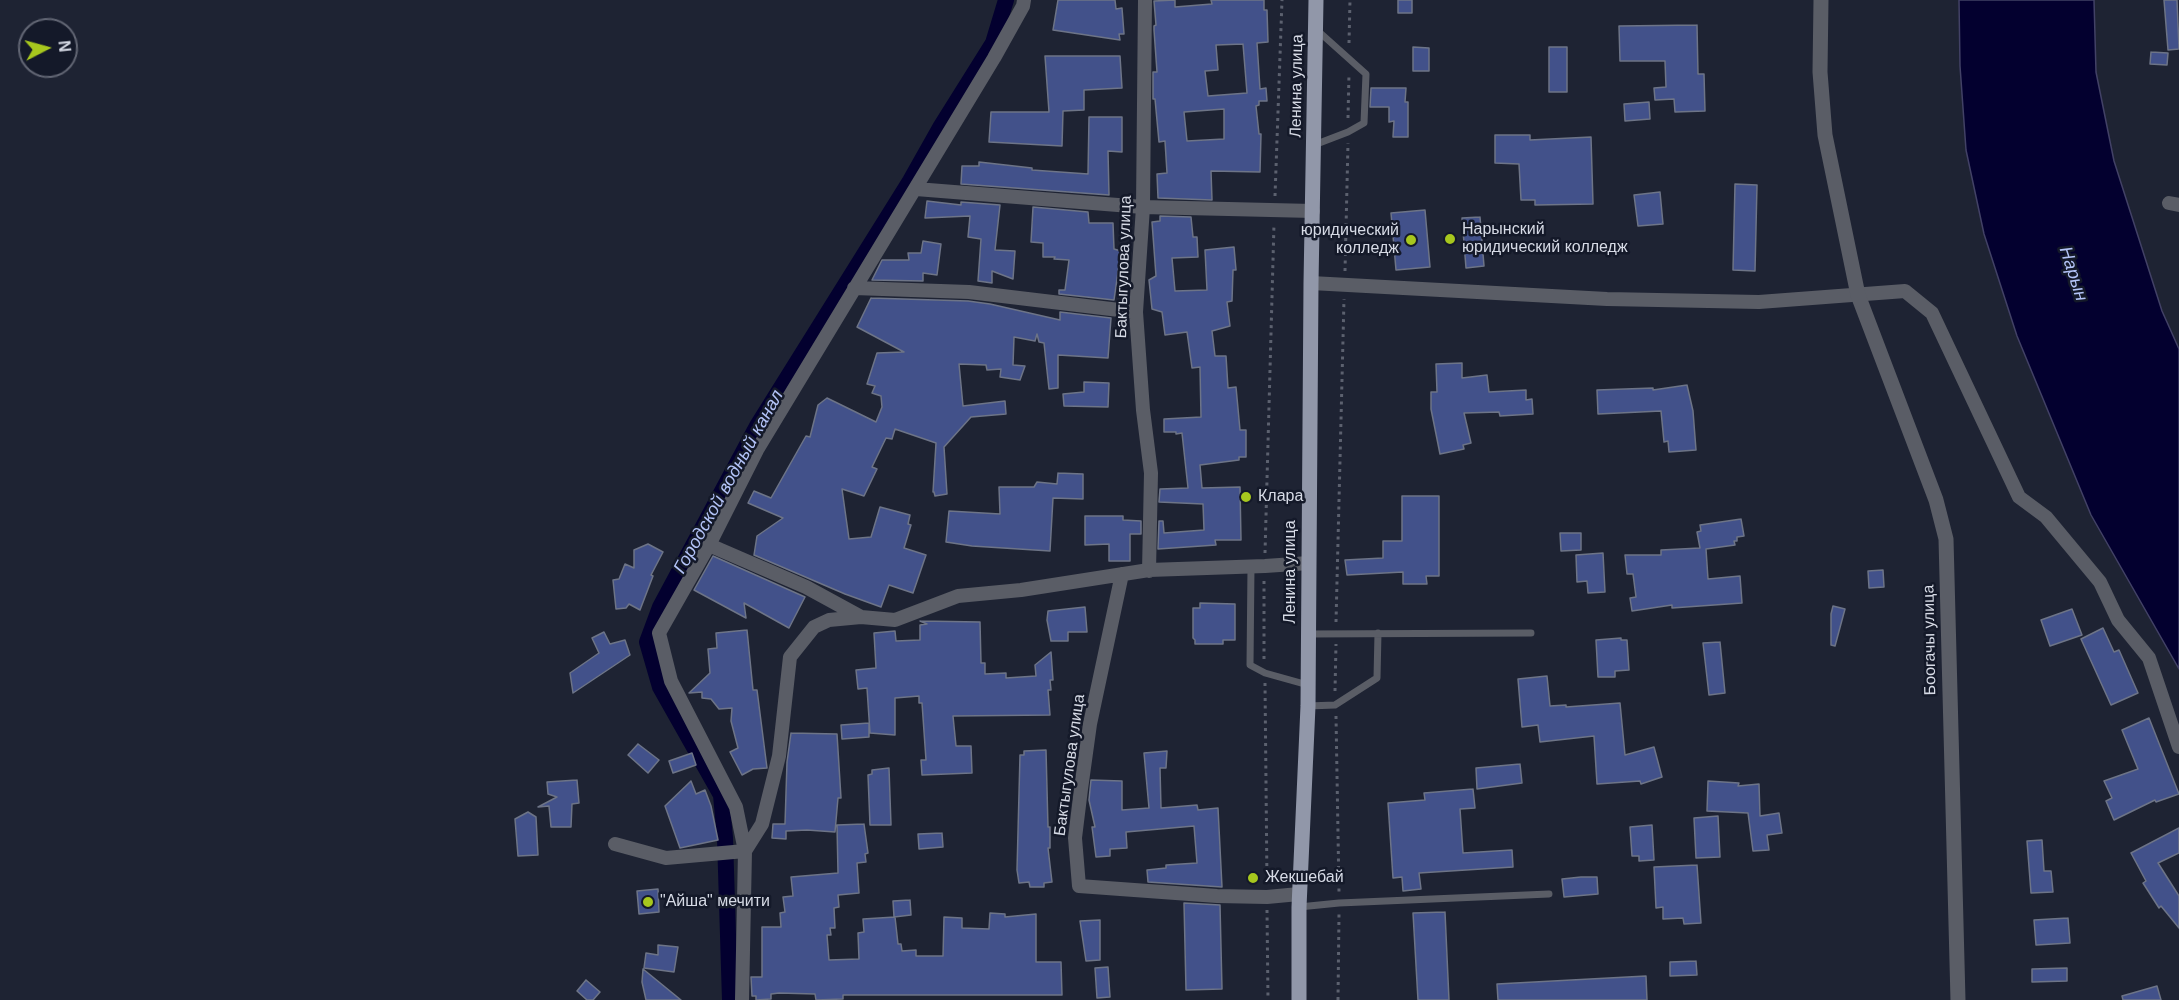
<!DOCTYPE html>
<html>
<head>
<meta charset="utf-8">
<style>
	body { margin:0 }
	#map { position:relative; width:2179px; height:1000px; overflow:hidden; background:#1e2333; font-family:Arial,sans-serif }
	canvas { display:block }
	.north { position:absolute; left:18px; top:18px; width:60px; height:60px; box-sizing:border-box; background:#141929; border:2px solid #626674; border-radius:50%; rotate:84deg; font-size:16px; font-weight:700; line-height:24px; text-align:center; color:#d6dae5 }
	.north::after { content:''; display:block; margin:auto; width:21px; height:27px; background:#a7c71e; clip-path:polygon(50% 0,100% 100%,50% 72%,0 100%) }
</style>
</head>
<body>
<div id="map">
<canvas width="2179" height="1000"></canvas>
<div class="north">N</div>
</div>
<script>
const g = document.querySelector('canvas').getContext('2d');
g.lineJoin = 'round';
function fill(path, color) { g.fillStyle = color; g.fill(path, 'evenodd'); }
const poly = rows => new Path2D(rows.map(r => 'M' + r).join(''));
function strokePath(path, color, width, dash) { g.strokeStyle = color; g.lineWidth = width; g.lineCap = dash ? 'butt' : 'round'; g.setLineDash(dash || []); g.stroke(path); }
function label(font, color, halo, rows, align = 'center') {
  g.font = font + ' Arial,sans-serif'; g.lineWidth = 5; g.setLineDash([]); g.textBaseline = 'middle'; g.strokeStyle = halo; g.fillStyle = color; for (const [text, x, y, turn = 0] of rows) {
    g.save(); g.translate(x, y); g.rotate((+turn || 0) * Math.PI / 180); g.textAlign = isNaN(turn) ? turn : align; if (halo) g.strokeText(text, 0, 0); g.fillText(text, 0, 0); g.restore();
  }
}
const water = poly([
	[1959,0,2094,0,2096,72,2114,161,2162,311,2179,349,2179,669,2091,515,2017,336,1984,234,1966,150,1960,66,1959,0]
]);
fill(water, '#03002f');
strokePath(water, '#424166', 1.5);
strokePath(poly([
	[730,1000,725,838,721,795,660,687,647,642,660,607,757,426,910,181,941,126,993,43,1006,0]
]), '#03002f', 16);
const building = poly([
	[1058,0,1115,0,1116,9,1122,8,1124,34,1119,34,1120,40,1053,30,1058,0],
	[1175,0,1175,7,1212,4,1211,0,1264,0,1264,10,1267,10,1268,42,1257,43,1260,89,1266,88,1267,101,1259,101,1259,105,1256,106,1259,134,1261,134,1260,172,1211,171,1212,200,1158,198,1157,174,1167,173,1165,141,1159,142,1155,99,1153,99,1153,72,1157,72,1154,30,1154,26,1156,25,1154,1,1175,0],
	[1243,44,1247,93,1208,96,1205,71,1218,70,1216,45,1243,44],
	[1224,109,1224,139,1187,141,1184,112,1224,109],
	[1398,0,1412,0,1412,13,1398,13,1398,0],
	[2164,0,2177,0,2179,49,2168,50,2164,0],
	[1697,25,1698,74,1704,74,1705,111,1675,112,1674,99,1655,100,1654,88,1666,87,1665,61,1620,61,1619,26,1697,25],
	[1413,47,1429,48,1429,71,1413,71,1413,47],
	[1549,47,1567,47,1567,92,1549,92,1549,47],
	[2151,52,2168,53,2167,65,2150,64,2151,52],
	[1045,56,1120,56,1122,88,1084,90,1084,110,1063,111,1062,146,989,142,991,112,1049,112,1045,56],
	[1371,88,1406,88,1405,102,1408,102,1408,137,1393,137,1394,121,1389,122,1389,107,1370,107,1371,88],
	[1649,102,1650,119,1625,121,1624,104,1649,102],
	[1089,117,1122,117,1122,152,1108,151,1109,195,961,184,962,166,979,166,979,162,1032,168,1032,170,1088,174,1089,117],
	[1495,135,1530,135,1530,140,1591,137,1593,204,1535,205,1535,200,1521,200,1519,164,1495,163,1495,135],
	[1735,184,1757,185,1755,271,1733,270,1735,184],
	[1660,192,1663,224,1638,226,1634,195,1660,192],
	[927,201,961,205,961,202,1000,205,995,250,1015,251,1013,279,992,271,992,283,978,281,981,239,968,237,970,216,925,218,927,201],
	[1033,207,1088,212,1089,223,1113,223,1114,249,1121,251,1114,300,1059,294,1059,290,1065,290,1069,260,1054,259,1055,257,1043,257,1043,243,1031,242,1033,207],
	[1425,210,1430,267,1396,270,1391,213,1425,210],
	[1160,216,1191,217,1193,237,1197,237,1198,257,1172,258,1175,291,1207,290,1205,250,1234,247,1236,270,1233,270,1232,301,1227,302,1230,326,1212,331,1215,356,1226,356,1228,388,1236,387,1240,430,1246,430,1246,457,1239,457,1239,460,1200,465,1202,488,1240,487,1241,540,1215,540,1216,545,1158,549,1159,521,1163,521,1164,533,1204,530,1203,504,1159,502,1160,489,1188,488,1182,433,1176,434,1176,432,1164,432,1164,419,1201,417,1200,367,1192,368,1187,332,1165,335,1162,312,1152,309,1149,280,1156,276,1152,222,1160,221,1160,216],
	[1480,217,1484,266,1466,268,1462,218,1480,217],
	[923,241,941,244,937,275,923,273,923,281,872,280,882,260,909,260,908,253,921,253,923,241],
	[871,298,968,301,990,304,1060,320,1060,312,1111,318,1108,358,1058,355,1058,388,1049,389,1044,343,1039,342,1037,334,1035,341,1014,337,1013,365,1025,366,1020,380,1000,377,1001,369,987,370,986,365,959,364,963,406,1005,401,1006,414,971,417,944,447,947,494,935,496,934,492,933,492,936,443,895,429,892,439,886,438,872,467,877,469,864,496,842,489,849,539,871,537,880,507,910,515,908,524,911,525,904,548,926,555,913,593,889,585,881,607,845,594,754,555,757,536,783,518,748,503,754,491,771,498,806,436,810,437,818,405,827,398,876,422,882,407,881,396,872,393,875,386,867,384,877,353,904,352,857,327,871,298],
	[1462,363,1462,378,1487,375,1489,392,1526,390,1526,400,1532,399,1533,414,1500,416,1499,412,1464,413,1471,443,1463,445,1464,449,1440,454,1431,409,1431,392,1437,392,1436,364,1462,363],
	[1084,382,1109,383,1108,407,1064,406,1063,394,1084,392,1084,382],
	[1687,385,1693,411,1696,450,1669,452,1668,441,1664,442,1661,411,1598,414,1597,390,1653,388,1653,390,1687,385],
	[1058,473,1083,474,1083,499,1053,498,1050,551,972,546,946,542,949,511,1000,514,999,487,1034,487,1037,482,1057,484,1058,473],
	[1402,496,1439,496,1439,576,1426,576,1427,584,1403,584,1403,572,1347,575,1345,560,1383,558,1383,541,1402,541,1402,496],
	[1085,516,1123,516,1123,520,1141,521,1141,534,1130,534,1130,561,1109,561,1109,544,1085,545,1085,516],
	[1741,519,1744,536,1737,537,1737,541,1734,541,1735,545,1706,549,1708,579,1740,576,1742,603,1672,608,1672,605,1632,611,1630,598,1636,597,1633,574,1627,574,1625,555,1661,555,1661,550,1700,548,1697,532,1701,531,1700,525,1741,519],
	[1560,533,1581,533,1581,550,1561,551,1560,533],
	[648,544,663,552,651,575,653,576,640,610,629,604,626,608,616,609,613,580,619,579,625,564,634,568,634,550,648,544],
	[1603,553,1605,592,1588,593,1587,581,1577,582,1576,555,1603,553],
	[713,556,805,597,789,628,744,603,746,618,694,590,713,556],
	[1883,570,1884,587,1869,588,1868,571,1883,570],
	[1200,603,1235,604,1235,640,1223,640,1223,644,1195,644,1195,640,1193,638,1193,608,1200,608,1200,603],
	[1833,606,1845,609,1835,646,1831,645,1831,614,1833,606],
	[1085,607,1087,632,1068,632,1068,641,1051,641,1047,620,1048,611,1085,607],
	[2072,609,2082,635,2050,646,2041,620,2072,609],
	[920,621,980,622,981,663,985,663,985,674,1006,673,1006,678,1036,676,1035,665,1051,652,1053,680,1050,680,1051,690,1048,690,1050,715,953,716,956,746,971,746,972,773,922,775,921,760,926,760,922,703,919,703,919,696,895,698,895,735,870,733,867,688,858,689,856,670,876,668,874,633,895,631,896,641,920,640,920,625,927,624,920,621],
	[2103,628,2114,652,2119,650,2138,693,2111,705,2081,639,2103,628],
	[747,630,753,690,757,690,767,768,753,769,742,775,730,752,738,748,731,721,732,708,719,709,711,699,702,698,702,692,689,693,710,673,708,649,717,648,716,633,747,630],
	[604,632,610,644,625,640,630,655,573,693,570,673,599,653,592,638,604,632],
	[1621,638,1621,640,1627,640,1629,670,1615,671,1615,677,1598,677,1596,640,1621,638],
	[1720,642,1725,693,1709,695,1703,643,1720,642],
	[1547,676,1550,706,1566,705,1566,707,1620,703,1625,755,1654,747,1662,777,1641,784,1640,781,1597,784,1594,736,1540,742,1538,725,1522,727,1518,679,1547,676],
	[2149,718,2179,794,2156,802,2155,800,2114,820,2106,801,2112,798,2104,781,2138,769,2122,730,2149,718],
	[869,723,869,737,842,739,841,725,869,723],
	[791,733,837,734,841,798,838,798,835,832,807,830,786,831,786,839,772,838,773,824,785,824,787,762,791,733],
	[638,744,659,760,648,773,628,755,638,744],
	[1046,750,1048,827,1050,827,1050,848,1048,848,1052,882,1044,883,1044,887,1030,887,1029,882,1019,883,1017,870,1020,755,1024,755,1024,751,1046,750],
	[1167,751,1166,768,1160,768,1161,808,1197,805,1198,810,1218,808,1222,887,1148,882,1147,870,1166,868,1166,865,1197,863,1194,826,1126,832,1127,848,1110,849,1110,856,1096,857,1092,827,1095,827,1089,800,1091,780,1122,781,1122,810,1149,808,1144,753,1167,751],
	[692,753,696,765,673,773,669,761,692,753],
	[1520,764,1522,783,1477,789,1476,768,1520,764],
	[889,768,891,825,870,825,868,775,872,774,872,770,889,768],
	[577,780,579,803,572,804,571,827,551,827,549,806,538,807,557,797,548,794,547,782,577,780],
	[691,781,696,794,705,790,711,806,718,840,680,848,665,806,691,781],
	[1708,781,1739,783,1738,786,1759,784,1760,816,1779,813,1782,833,1767,835,1769,850,1753,851,1748,813,1707,811,1708,781],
	[1473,789,1475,808,1460,809,1463,853,1512,850,1513,867,1419,873,1421,889,1403,891,1402,877,1393,878,1388,803,1425,800,1424,793,1473,789],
	[528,812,536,817,538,855,518,856,515,819,528,812],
	[1718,816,1720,857,1696,858,1694,818,1718,816],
	[864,824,868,853,865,854,866,862,857,863,859,893,838,895,839,907,834,908,835,928,830,928,831,935,827,935,829,960,859,959,858,933,864,932,863,919,895,917,898,944,901,944,902,951,916,950,916,956,943,956,944,917,962,918,962,928,989,929,990,913,1005,914,1005,917,1036,914,1036,962,1061,962,1062,995,843,995,843,999,816,1000,815,994,779,993,771,994,771,999,756,1000,756,996,752,996,751,977,762,977,762,927,781,927,780,913,785,912,783,897,793,896,791,877,838,873,837,825,864,824],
	[1652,825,1654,860,1639,861,1639,856,1632,856,1630,827,1652,825],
	[2179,828,2179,853,2158,863,2179,896,2179,928,2161,906,2159,908,2143,883,2146,881,2131,853,2179,828],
	[942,833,943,847,919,849,918,834,942,833],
	[2042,840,2044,871,2051,871,2053,892,2031,893,2027,841,2042,840],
	[1697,865,1701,923,1684,924,1683,918,1663,919,1663,907,1656,908,1654,867,1697,865],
	[1581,877,1597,877,1598,894,1564,897,1562,879,1581,877],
	[658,889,659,912,639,914,637,891,658,889],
	[910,900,911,915,894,917,893,901,910,900],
	[1184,903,1220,905,1222,989,1186,990,1184,903],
	[1445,912,1449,1000,1418,1000,1413,913,1445,912],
	[2068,918,2070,943,2036,945,2034,920,2068,918],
	[1100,920,1100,960,1086,961,1080,921,1100,920],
	[658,945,678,947,674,972,644,968,646,953,658,955,658,945],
	[1696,961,1697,975,1670,976,1670,962,1696,961],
	[1108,967,1110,997,1097,998,1095,968,1108,967],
	[2067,968,2067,981,2032,982,2032,969,2067,968],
	[643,969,681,1000,646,1000,642,982,643,969],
	[1646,976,1647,1000,1498,1000,1497,984,1646,976],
	[586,980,600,992,593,1000,587,1000,577,991,586,980],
	[2157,986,2161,1000,2123,1000,2122,996,2157,986]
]);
fill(building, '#42518a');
strokePath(building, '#6d7487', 1.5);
strokePath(poly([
	[1349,43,1350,0],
	[1348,118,1349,74],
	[1275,196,1282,0],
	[1345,271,1348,143],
	[1265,553,1274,224],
	[1264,581,1264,661],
	[1336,622,1344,299],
	[1265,683,1267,883],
	[1335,691,1336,644],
	[1336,716,1339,892],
	[1267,910,1268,1000],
	[1338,1000,1339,914]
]), '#5c616f', 3, [3, 4.5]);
strokePath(poly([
	[1314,145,1348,132,1364,123,1366,74,1318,31],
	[1251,567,1250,665,1265,673,1308,685],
	[1309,634,1531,633],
	[1308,706,1335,705,1377,678,1378,633],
	[1299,907,1339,903,1549,894]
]), '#5a5d66', 7);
strokePath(poly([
	[1145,0,1143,207,1136,312,1143,410,1151,473,1149,571],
	[916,189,1143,207,1313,211],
	[2169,203,2179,205],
	[1311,283,1607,299,1759,302,1905,291,1932,313,2019,497,2046,517,2100,582,2118,620,2149,658,2179,747],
	[854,288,969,292,1136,312],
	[709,545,806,587,861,617,895,620,958,596,1021,590,1149,570,1265,566,1309,563],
	[1122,574,1090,724,1081,789,1075,838,1079,886,1217,896,1267,897,1299,894],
	[615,844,666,858,745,851,762,824,779,756,790,657,814,627,829,620,861,617],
	[742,1000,745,851,736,807,671,681,659,633,709,545,757,450,994,58,1023,6,1024,0]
]), '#5a5d66', 14);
strokePath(poly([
	[1821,0,1820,72,1825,135,1858,295,1936,500,1946,539,1958,1000]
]), '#5a5d66', 15);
strokePath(poly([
	[1299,1000,1299,907,1308,706,1311,283,1316,0]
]), '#9197a9', 15);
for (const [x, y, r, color] of [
	[1450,239,6,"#a7c71e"],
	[1411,240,6,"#a7c71e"],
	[1246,497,6,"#a7c71e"],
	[1253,878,6,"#a7c71e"],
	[648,902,6,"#a7c71e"]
]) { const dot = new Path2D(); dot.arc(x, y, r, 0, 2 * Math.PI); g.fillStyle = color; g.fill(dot); strokePath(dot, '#141929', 2); }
label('16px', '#d6dae5', '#141929', [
	["Ленина улица",1297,86,-89],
	["Бактыгулова улица",1124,267,-88],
	["Ленина улица",1291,572,-90],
	["Боогачы улица",1930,640,-91],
	["Бактыгулова улица",1070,765,-82]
]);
label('16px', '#d6dae5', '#141929', [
	["Нарынский",1462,230],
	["юридический колледж",1462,248],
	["юридический",1399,231,"right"],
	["колледж",1399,249,"right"],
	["Клара",1258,497],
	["Жекшебай",1265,878],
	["\"Айша\" мечити",660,902]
], 'left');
label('italic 18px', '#b3c3f7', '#141929', [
	["Нарын",2073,274,72],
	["Городской водный канал",729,482,-61]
]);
</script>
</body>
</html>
